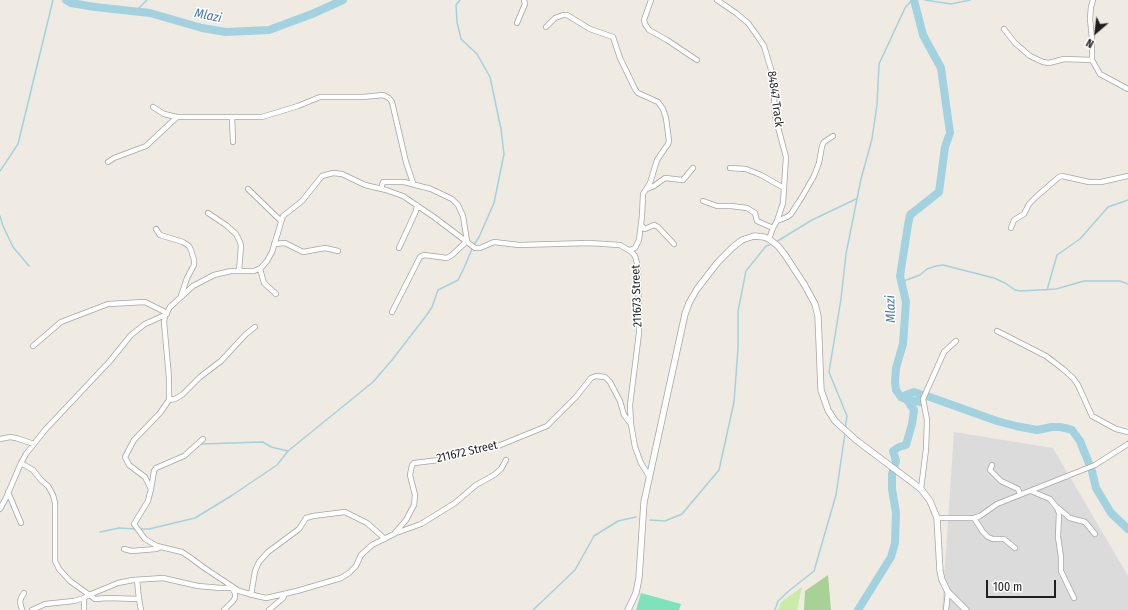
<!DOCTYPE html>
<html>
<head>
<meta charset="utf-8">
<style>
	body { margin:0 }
	#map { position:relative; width:1128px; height:610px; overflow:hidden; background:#efebe3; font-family:"Fira Sans Condensed",sans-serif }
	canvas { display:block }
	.north { position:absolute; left:1076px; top:12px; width:40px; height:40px; -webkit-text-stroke:3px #fff; paint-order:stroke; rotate:208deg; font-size:11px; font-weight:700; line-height:16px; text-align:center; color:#1e1e1e }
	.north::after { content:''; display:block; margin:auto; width:14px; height:18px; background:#1e1e1e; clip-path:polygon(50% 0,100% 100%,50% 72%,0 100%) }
	.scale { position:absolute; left:986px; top:580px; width:70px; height:18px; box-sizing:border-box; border:2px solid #1e1e1e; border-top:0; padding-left:5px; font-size:12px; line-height:14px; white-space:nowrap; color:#1e1e1e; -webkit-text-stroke:3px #fff; paint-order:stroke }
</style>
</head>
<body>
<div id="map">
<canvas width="1128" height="610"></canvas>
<div class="north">N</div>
<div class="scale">100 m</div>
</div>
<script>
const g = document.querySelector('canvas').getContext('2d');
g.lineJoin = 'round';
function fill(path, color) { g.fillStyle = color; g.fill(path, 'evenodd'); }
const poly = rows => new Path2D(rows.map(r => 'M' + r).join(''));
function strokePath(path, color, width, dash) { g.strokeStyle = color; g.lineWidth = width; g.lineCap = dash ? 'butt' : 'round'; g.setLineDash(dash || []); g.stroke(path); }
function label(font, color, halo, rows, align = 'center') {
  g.font = font + ' "Fira Sans Condensed",sans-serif'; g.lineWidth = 3; g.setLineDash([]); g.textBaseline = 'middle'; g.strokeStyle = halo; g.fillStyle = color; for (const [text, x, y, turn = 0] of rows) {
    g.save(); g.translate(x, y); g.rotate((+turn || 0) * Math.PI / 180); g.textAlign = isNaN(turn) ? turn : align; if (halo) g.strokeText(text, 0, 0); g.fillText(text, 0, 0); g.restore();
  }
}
fill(poly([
	[954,432,1053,448,1128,576,1128,610,942,610]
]), '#dcdbdb');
fill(poly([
	[802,587,797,610,778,610,781,602]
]), '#caeca7');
fill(poly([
	[828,575,831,610,804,610,805,591]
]), '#a8d196');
fill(poly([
	[641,593,681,604,679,610,636,610]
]), '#7ee2ba');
strokePath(poly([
	[460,0,456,5,457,22,461,39,477,54,490,77,501,129,504,154,494,203,479,237,474,245],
	[925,0,951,4,970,0],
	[136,11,147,0],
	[0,171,18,144,53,0],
	[0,216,3,226,13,247,29,266],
	[776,242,812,220,856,199],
	[901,282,920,275,927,269,936,266,943,265,994,278,1005,283,1015,290,1021,291,1056,289,1084,281,1120,281,1128,284],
	[1047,290,1057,255,1080,239,1108,207,1128,200],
	[845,429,847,416,829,372,841,299,846,254,861,179,872,139,877,105,879,64,905,8,912,0],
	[200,444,263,442,271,447,288,451],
	[650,520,665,521,682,514,719,470,734,402,738,348,738,311,746,271,766,246,773,244],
	[140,529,149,529,195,518,231,496,277,465,288,451,373,382,392,360,426,316,432,307,438,290,458,280,464,268,472,249],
	[100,532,119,528,136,529],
	[533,610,575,570,594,536,618,521,636,517],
	[775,610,778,601,790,590,814,571,836,495,845,433]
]), '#a2d2df', 1.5);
strokePath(poly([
	[66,0,71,3,95,7,150,13,202,28,226,32,269,30,312,14,343,0],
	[927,396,997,421,1016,426,1037,430,1052,427,1060,427,1069,429,1072,430,1080,441,1090,466],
	[901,397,914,392,923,395],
	[907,400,921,402],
	[1092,471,1096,488,1111,513,1128,529],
	[858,610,891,557,895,543,896,513,892,489,892,474,896,461,893,451,899,447,906,445,912,424,914,410,907,400,901,397,896,390,895,382,896,368,903,344,906,302,900,276,908,225,910,215,939,192,945,147,950,133,941,68,923,35,914,0]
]), '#a2d2df', 8);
const minor = poly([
	[651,0,644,20,645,24,649,30,667,40,697,60],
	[717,0,736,13,748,23,756,34,764,46,773,76,775,116,786,157,783,203,777,221,773,228,769,239],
	[1093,0,1091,7,1090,19,1092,39,1092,60,1100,74,1128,89],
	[517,23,525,4,524,0],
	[546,27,555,18,563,15,567,15,590,29,613,37,620,58,635,89,638,93,658,102,663,109,666,118,669,141,668,144,657,160,650,183,643,194,642,216,639,240,635,248,630,250],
	[1004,29,1015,43,1030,56,1043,62,1049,63,1064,59,1092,60],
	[153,107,164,114,177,117,262,117,298,106,320,97,363,97,383,95,389,98,392,102,406,162,413,183],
	[232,117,233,142],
	[108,162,114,158,146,146,177,117],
	[730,168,746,169,761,175,784,188],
	[248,189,281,221],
	[381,189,383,182,404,182,431,189,452,199,458,205,463,216,467,241,452,255,447,258,424,255,420,257,392,312],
	[647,189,654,186,665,178,683,180,693,168],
	[703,201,717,206,731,206,747,208,755,213,757,221,773,228],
	[208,213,226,225,236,234,240,242,241,246,239,271],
	[777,221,787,217,791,214,802,197,814,176,819,163,822,146,824,142,833,136],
	[641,225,645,229,654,225,658,227,674,244],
	[1011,228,1014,220,1024,214,1029,204,1036,197,1059,177,1062,176,1089,182,1101,182,1128,176],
	[156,229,160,235,183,242,189,246,191,250,194,260,194,265,187,278,181,296],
	[274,244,285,243,303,252,325,248,338,251],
	[399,248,416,211,417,205],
	[260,269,264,283,276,294],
	[997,331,1046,356,1063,369,1073,378,1078,385,1092,416,1116,429,1128,432],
	[33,346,61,322,108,304,145,302,167,313],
	[169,400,175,399,182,395,200,377,221,361,246,334,255,327],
	[631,424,630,405,639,333,638,267,635,256,630,250,630,251,620,245,589,243,519,245,494,242,480,248,475,248,434,217,403,196,386,190,365,185,342,174,333,173,322,176,302,201,283,216,272,252,267,261,261,268,254,271,231,271,214,275,193,286,170,307,165,316,164,322,169,378,169,400,160,413,134,440,125,457,129,465,145,477,151,489,148,501,134,524,145,539,157,546,182,552,191,558,203,567,239,591,257,596,266,598,297,591,341,578,349,573,356,566,361,555,372,545,394,534,406,520,414,505,415,495,410,475,412,465,414,463,439,460,472,450,498,446,547,426,576,397,591,378,596,376,605,377,610,382,620,401,624,415,631,424,635,447,641,463,649,476],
	[0,439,10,437,16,438,34,444],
	[21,463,33,470,41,480,48,486,53,495,55,503,55,561,59,569,70,581,95,599,107,598,139,599],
	[992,465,990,470,1001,481,1018,489,1020,494],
	[151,489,154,471,156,468,184,456,203,439],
	[921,489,926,449,927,420,923,399,944,352,956,341],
	[1031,491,1050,499,1057,508,1059,513,1058,537,1061,557,1061,571,1074,598],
	[8,492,21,523],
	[1058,508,1070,518,1085,522,1095,534],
	[0,509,6,498,21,463,26,454,45,430,110,361,131,335,145,324,167,314],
	[937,518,974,518,980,516,997,504,1095,465,1128,444],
	[974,518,983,532,988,537,993,539,1004,539,1015,548],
	[396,533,421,524,455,503,476,485,494,475,501,469,506,460],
	[124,549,132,551,156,549,161,547],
	[137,580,139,599,141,610],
	[251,595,255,571,259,562,268,552,299,529,306,518,313,516,345,512,367,523,385,539],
	[22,610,20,602,21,598,24,593],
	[32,610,45,604,74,601,84,598],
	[84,610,84,598,89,595,118,583,133,580,163,578,198,586,221,588,232,588,233,587],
	[224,610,233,601,235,598,235,593,232,588],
	[269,610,283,598,285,594],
	[946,610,948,592]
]);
const tertiary = poly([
	[628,610,636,593,639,578,644,502,685,314,689,303,697,289,718,262,733,247,742,240,754,236,764,237,769,239,778,246,785,255,804,284,815,304,818,316,821,390,828,410,835,421,856,440,921,489,930,501,937,518,940,571,942,580,948,592,966,610]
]);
strokePath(minor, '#a5a5a5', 6);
strokePath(tertiary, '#a5a5a5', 7);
strokePath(minor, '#fff', 4.5);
strokePath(tertiary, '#fff', 5.5);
label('12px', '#1e1e1e', '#fff', [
	["84847 Track",775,99,82],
	["211673 Street",637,296,-92],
	["211672 Street",467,452,-13]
]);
label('italic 13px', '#4379aa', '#fff', [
	["Mlazi",208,16,12],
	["Mlazi",891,309,-92]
]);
</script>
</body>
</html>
